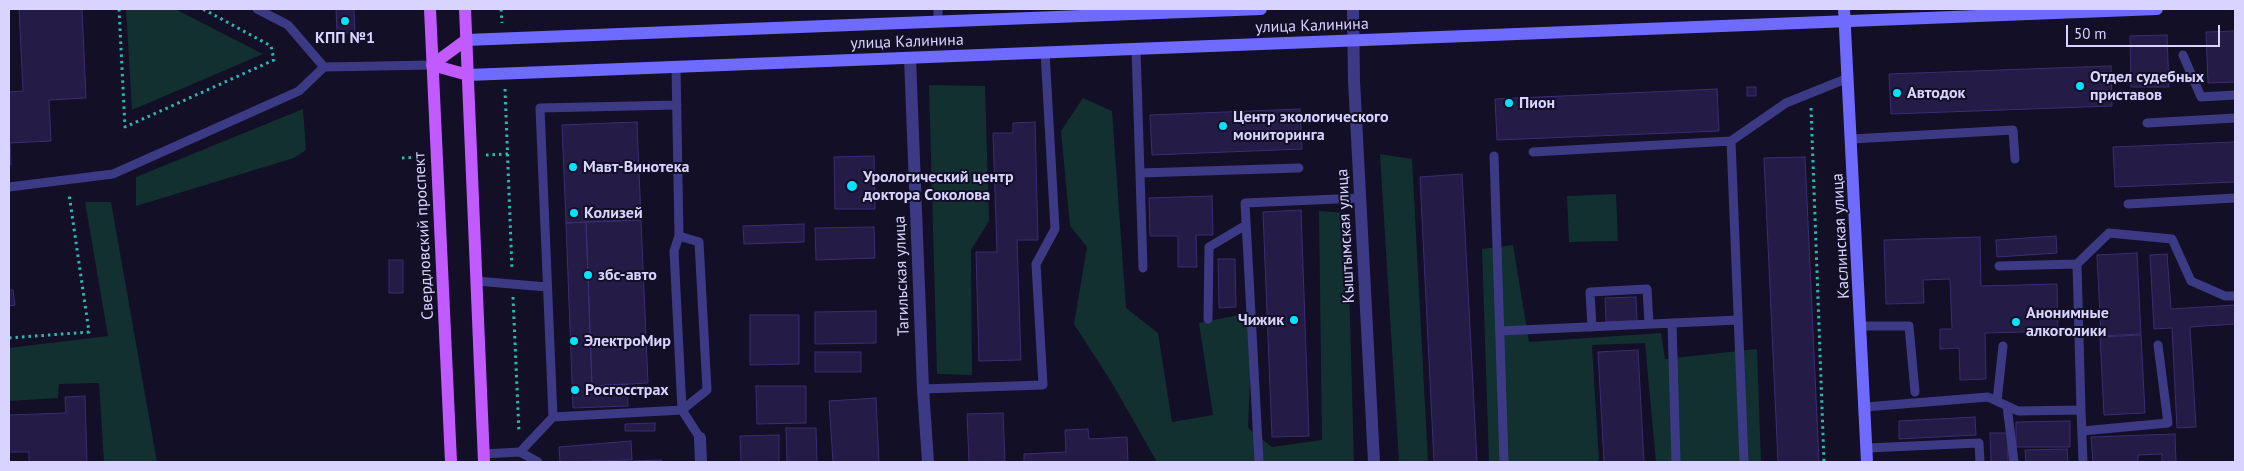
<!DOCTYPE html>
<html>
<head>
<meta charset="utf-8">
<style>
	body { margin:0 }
	#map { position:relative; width:2244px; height:471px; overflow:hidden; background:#130f26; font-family:"PT Sans",sans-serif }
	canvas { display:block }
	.frame { position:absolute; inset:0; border:10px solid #d9d4ff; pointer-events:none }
	.scale { position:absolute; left:2066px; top:25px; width:154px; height:22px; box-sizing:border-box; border:2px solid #d9d4ff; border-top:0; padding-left:6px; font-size:15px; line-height:18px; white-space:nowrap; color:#d9d4ff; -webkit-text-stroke:4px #130f26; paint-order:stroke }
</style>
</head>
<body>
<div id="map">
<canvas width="2244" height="471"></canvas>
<div class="frame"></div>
<div class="scale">50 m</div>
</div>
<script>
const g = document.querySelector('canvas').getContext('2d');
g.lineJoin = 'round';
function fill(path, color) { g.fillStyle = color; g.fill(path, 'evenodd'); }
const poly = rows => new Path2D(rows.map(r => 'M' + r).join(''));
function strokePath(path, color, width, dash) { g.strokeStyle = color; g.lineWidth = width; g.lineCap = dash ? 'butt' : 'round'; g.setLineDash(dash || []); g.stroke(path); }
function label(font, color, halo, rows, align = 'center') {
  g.font = font + ' "PT Sans",sans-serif'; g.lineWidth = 4; g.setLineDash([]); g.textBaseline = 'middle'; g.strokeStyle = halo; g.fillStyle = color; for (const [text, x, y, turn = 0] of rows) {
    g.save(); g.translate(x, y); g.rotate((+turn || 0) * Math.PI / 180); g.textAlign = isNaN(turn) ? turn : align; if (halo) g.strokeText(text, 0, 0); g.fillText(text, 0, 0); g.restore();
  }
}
fill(poly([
	[126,9,175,9,263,54,132,110],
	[929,85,985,86,989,221,971,250,972,375,937,374],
	[1083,98,1112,111,1126,308,1158,333,1172,422,1213,415,1199,323,1253,312,1248,428,1272,447,1322,440,1319,211,1347,213,1354,462,1157,462,1112,383,1074,324,1087,247,1070,226,1061,131],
	[303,109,306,150,294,158,136,206,136,177],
	[1380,154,1412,159,1428,462,1399,462],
	[1616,194,1618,241,1569,242,1567,196],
	[85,202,111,202,157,462,104,462,99,383,59,384,58,398,9,401,9,348,108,336],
	[1513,245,1529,342,1661,333,1665,359,1757,349,1761,462,1656,462,1645,343,1592,345,1599,462,1489,462,1482,249]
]), '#12302f');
const building = poly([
	[19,9,82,9,86,98,49,100,51,141,10,143,11,165,9,165,9,92,23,91,19,9],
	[336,9,354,9,355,33,337,33,336,9],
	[2235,31,2235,82,2208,83,2206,32,2235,31],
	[2167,35,2169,87,2131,87,2130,36,2167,35],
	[2111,66,2112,106,1891,114,1889,74,2111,66],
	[1747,87,1756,87,1756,96,1747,96,1747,87],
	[1717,89,1719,131,1497,140,1495,99,1717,89],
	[1300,109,1302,149,1152,155,1150,115,1300,109],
	[637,122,641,220,566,223,562,125,637,122],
	[1035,122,1038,240,1017,240,1021,360,979,361,976,252,997,252,993,133,1013,133,1013,123,1035,122],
	[2235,142,2235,182,2115,187,2113,147,2235,142],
	[874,156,875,209,835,209,834,157,874,156],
	[1805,157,1819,462,1778,462,1764,158,1805,157],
	[1462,174,1477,462,1434,462,1420,177,1462,174],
	[1212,196,1213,235,1196,235,1197,267,1178,267,1178,236,1150,236,1149,198,1212,196],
	[1301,210,1309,436,1272,437,1263,212,1301,210],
	[641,220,648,383,592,386,586,222,641,220],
	[586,222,592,386,627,384,628,406,573,408,566,223,586,222],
	[804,224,804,242,744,244,743,226,804,224],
	[874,227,875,258,816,260,815,228,874,227],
	[2056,236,2057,253,1997,257,1996,240,2056,236],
	[1980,237,1981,286,2057,284,2058,331,1985,333,1986,379,1960,380,1959,348,1940,349,1940,329,1952,329,1950,279,1923,280,1924,303,1886,304,1884,240,1980,237],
	[2137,253,2141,334,2101,336,2097,255,2137,253],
	[2167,254,2171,309,2235,305,2235,324,2190,327,2196,427,2177,428,2172,328,2154,329,2150,255,2167,254],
	[1218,259,1235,259,1236,307,1219,308,1218,259],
	[389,260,403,260,403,293,389,293,389,260],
	[9,290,13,290,15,305,9,306,9,290],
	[1636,297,1637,321,1606,322,1605,298,1636,297],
	[876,311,876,343,815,344,815,312,876,311],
	[750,315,799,315,799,364,750,365,750,315],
	[2141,335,2145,413,2104,415,2100,337,2141,335],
	[1638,350,1644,462,1604,462,1598,352,1638,350],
	[815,352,861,352,861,372,815,372,815,352],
	[756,386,806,386,806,423,757,424,756,386],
	[85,396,87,462,29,462,29,452,9,452,9,415,66,413,65,397,85,396],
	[876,398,879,462,833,462,829,401,876,398],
	[1003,413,1005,461,969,462,967,414,1003,413],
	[1975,417,1976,435,1899,439,1899,421,1975,417],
	[2070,421,2070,447,2016,447,2016,422,2070,421],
	[655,423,655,431,625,431,625,424,655,423],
	[786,428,816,428,817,462,787,462,786,428],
	[1088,429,1089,439,1127,437,1128,462,1024,462,1024,454,1066,452,1065,430,1088,429],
	[1990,433,2008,433,2008,462,1991,462,1990,433],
	[2175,434,2176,462,2162,462,2162,454,2138,455,2138,462,2093,462,2091,437,2175,434],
	[779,435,779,462,741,462,740,436,779,435],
	[631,441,632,460,560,462,559,447,631,441],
	[2067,449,2068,462,2026,462,2025,450,2067,449],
	[661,460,661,462,633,462,633,461,661,460]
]);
fill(building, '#241b47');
strokePath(building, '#3b2d73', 1);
strokePath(poly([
	[119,9,125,127,274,60,271,46,203,9],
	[501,9,502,23],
	[505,89,512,270],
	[1811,108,1824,462],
	[486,155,508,154],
	[402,158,422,157],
	[513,297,519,433],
	[9,338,89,332,69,194]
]), '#2fb8b0', 3, [2.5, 4]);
strokePath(poly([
	[938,9,938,22],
	[1136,49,1143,268],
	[2183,55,2201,97,2235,95],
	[324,67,432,65],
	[2147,123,2235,118],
	[1852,139,2013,130,2015,159],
	[1533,152,1731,141],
	[1494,156,1504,462],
	[1140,173,1299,168],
	[9,187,113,174,299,91,324,67,288,25,257,9],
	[2128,204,2235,198],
	[679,236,699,242,707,390,682,410,700,438],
	[2077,264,2109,233,2172,239,2191,281,2225,296,2235,296],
	[476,281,547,287],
	[1208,319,1209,247,1246,225],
	[1672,323,1676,462],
	[1861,326,1909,326,1915,392],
	[1592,327,1590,292,1647,289,1649,324],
	[1500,331,1738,320],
	[923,389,1043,385,1036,264,1055,229,1045,52],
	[1997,401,2003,346],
	[2007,406,2014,462],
	[1865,407,1988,397,2018,411,2081,410,2077,264,1999,266],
	[2081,410,2083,462],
	[553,417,540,108,677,105],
	[2082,431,2168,423,2158,345],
	[1867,448,1979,443,1980,462],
	[520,452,538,462],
	[483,454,520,452,553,417,682,410,674,251,679,236,676,67],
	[1259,462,1245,203,1360,198],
	[1744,462,1731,141,1786,103,1848,78]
]), '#3d3a85', 9);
strokePath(poly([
	[1353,9,1354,80,1374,462],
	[910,58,923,389,928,462],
	[700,438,701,462]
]), '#3d3a85', 12);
strokePath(poly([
	[1844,9,1867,462],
	[466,40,1261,9],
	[468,75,2157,9]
]), '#6f6bff', 12);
strokePath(poly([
	[430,9,451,462],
	[465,9,484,462],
	[432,65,466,40],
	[432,65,468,75]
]), '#c25bff', 12);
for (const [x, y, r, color] of [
	[345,21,5,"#00e5ff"],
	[2080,86,5,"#00e5ff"],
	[1897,93,5,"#00e5ff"],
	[1509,103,5,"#00e5ff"],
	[1223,126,5,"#00e5ff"],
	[573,167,5,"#00e5ff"],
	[852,186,6,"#00e5ff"],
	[574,213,5,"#00e5ff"],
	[588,275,5,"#00e5ff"],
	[1294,320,5,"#00e5ff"],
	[2016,322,5,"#00e5ff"],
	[574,341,5,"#00e5ff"],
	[575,390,5,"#00e5ff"]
]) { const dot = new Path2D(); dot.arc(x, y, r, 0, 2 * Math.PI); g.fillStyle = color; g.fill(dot); strokePath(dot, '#130f26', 2); }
label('16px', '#d9d4ff', '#130f26', [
	["улица Калинина",1312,26,-2],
	["улица Калинина",907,42,-2],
	["Свердловский проспект",424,236,-93],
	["Кыштымская улица",1346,236,-93],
	["Каслинская улица",1841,236,-93],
	["Тагильская улица",902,276,-92]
]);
label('bold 16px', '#d9d4ff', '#130f26', [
	["КПП №1",345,38,"center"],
	["Отдел судебных",2090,77],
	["приставов",2090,95],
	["Автодок",1907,93],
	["Пион",1519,103],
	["Центр экологического",1233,117],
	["мониторинга",1233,135],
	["Мавт-Винотека",583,167],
	["Урологический центр",863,177],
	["доктора Соколова",863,195],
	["Колизей",584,213],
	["збс-авто",598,275],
	["Анонимные",2026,313],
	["алкоголики",2026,331],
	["Чижик",1284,320,"right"],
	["ЭлектроМир",584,341],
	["Росгосстрах",585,390]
], 'left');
</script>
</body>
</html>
